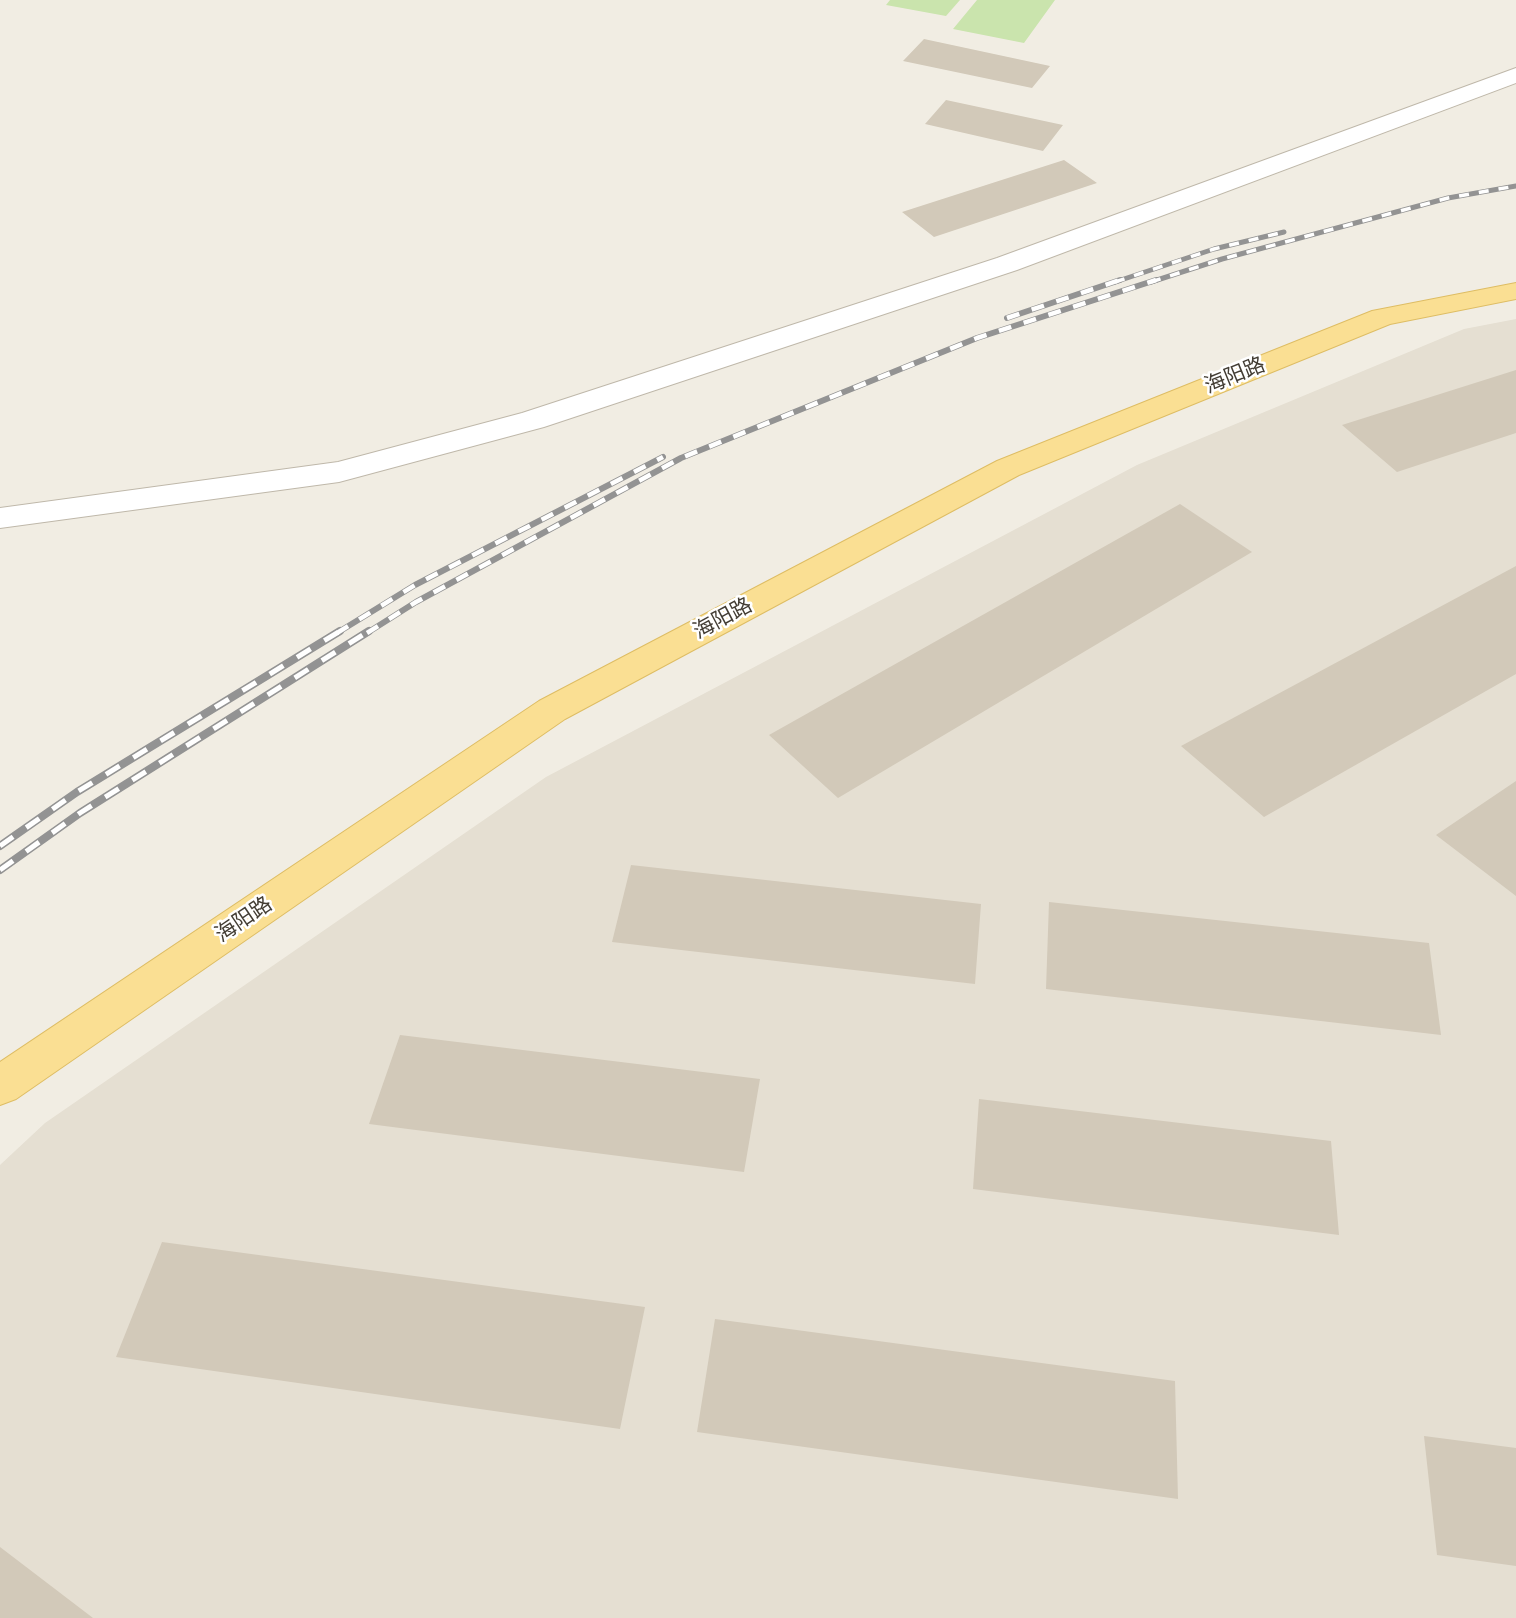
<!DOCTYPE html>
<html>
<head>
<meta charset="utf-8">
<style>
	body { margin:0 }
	canvas { display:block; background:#f1ede3 }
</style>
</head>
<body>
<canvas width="1516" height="1618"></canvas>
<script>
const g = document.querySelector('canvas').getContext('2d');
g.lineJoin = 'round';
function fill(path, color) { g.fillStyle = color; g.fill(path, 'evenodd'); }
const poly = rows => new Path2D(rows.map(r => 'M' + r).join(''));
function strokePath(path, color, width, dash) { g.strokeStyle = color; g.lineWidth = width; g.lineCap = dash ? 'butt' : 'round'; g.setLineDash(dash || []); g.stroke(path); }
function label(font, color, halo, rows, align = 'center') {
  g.font = font + ' Helvetica,"Noto Sans SC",sans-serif'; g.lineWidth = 5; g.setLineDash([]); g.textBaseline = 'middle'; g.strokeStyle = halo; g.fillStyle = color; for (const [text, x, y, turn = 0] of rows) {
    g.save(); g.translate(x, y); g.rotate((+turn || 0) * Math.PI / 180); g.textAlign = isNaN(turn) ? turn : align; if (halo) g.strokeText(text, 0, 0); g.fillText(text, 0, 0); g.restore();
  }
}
fill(poly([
	[1516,319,1516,1618,0,1618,0,1165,45,1123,546,777,1137,465,1464,329]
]), '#e5dfd2');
fill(poly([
	[890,0,960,0,946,16,886,5],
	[977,0,1055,0,1024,43,953,29]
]), '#cae4ad');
fill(poly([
	[924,39,1050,66,1032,88,903,61],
	[946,100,1063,125,1043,151,925,124],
	[1064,160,1097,183,934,237,902,212],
	[1516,370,1516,433,1397,472,1342,425],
	[1180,504,1252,552,838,798,769,735],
	[1516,566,1516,674,1264,817,1181,746],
	[1516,781,1516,896,1436,835],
	[631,865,981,904,975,984,612,942],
	[1049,902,1429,943,1441,1035,1046,989],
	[400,1035,760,1079,744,1172,369,1124],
	[979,1099,1331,1141,1339,1235,973,1189],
	[162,1242,645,1307,620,1429,116,1357],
	[715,1319,1175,1381,1178,1499,697,1432],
	[1424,1436,1516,1448,1516,1566,1437,1555],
	[0,1547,93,1618,0,1618]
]), '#d2c9b9');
const minor = poly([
	[1516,68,1516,83,1017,270,544,427,339,482,0,528,0,508,338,462,522,413,997,258,1516,68]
]);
const major = poly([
	[1516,283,1516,299,1390,324,1019,475,565,719,16,1099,0,1105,0,1062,539,701,997,461,1372,311,1516,283]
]);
strokePath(minor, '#bfb8aa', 2);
strokePath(major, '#debd64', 2);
fill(minor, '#fff');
fill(major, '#fadf93');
const railFar2 = poly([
	[1115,282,1214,249,1284,232],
	[1151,282,1222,259,1448,198,1516,186]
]);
const railFar1 = poly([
	[1007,318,1120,280],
	[337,633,415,585,663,457],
	[367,633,416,602,681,458,977,338,1156,280]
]);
const rail = poly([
	[0,846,77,792,340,631],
	[0,870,80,813,369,631]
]);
strokePath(railFar2, '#939393', 5);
strokePath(railFar1, '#939393', 6);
strokePath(rail, '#939393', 8);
strokePath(railFar2, '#fff', 3.5, [10]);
strokePath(railFar1, '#fff', 4.5, [13]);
strokePath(rail, '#fff', 5, [16]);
label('21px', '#433d34', '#fff', [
	["海阳路",1235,376,-22],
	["海阳路",723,619,-28],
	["海阳路",244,920,-34]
]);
</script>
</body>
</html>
